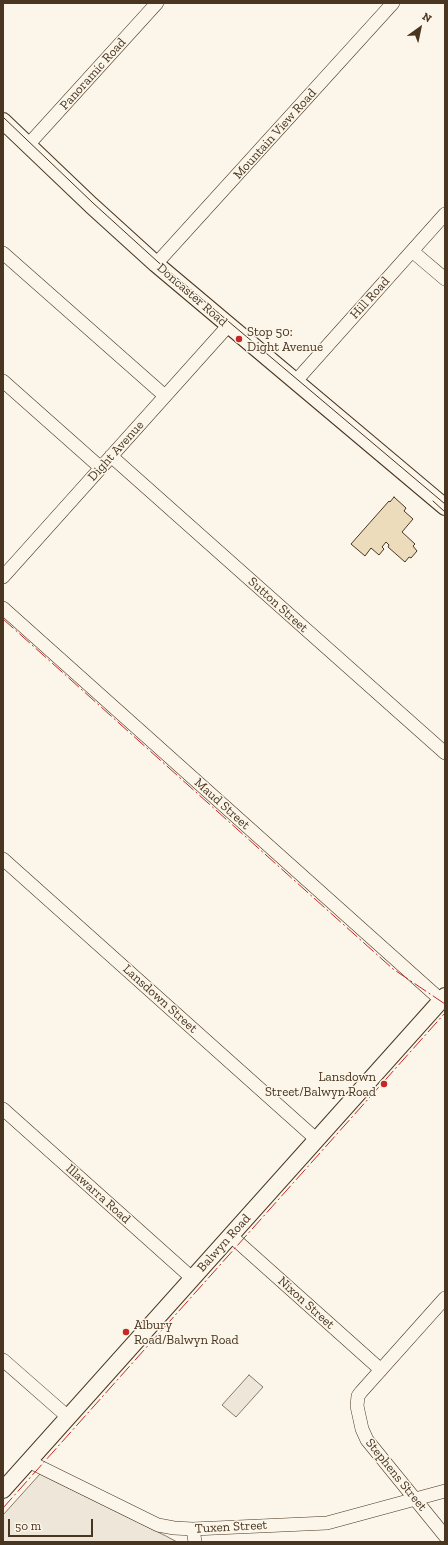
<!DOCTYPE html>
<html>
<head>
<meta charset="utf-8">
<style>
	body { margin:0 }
	#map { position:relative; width:448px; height:1545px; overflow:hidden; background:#fbf6e9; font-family:"Zilla Slab",serif }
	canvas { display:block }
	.frame { position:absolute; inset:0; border:4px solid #4a3520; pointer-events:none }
	.north { position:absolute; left:400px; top:8px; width:40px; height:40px; -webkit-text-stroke:3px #fbf6e9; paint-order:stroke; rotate:33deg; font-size:11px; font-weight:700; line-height:16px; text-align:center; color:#4a3520 }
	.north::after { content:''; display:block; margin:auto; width:14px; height:18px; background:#4a3520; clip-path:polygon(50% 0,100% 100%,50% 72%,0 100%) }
	.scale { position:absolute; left:8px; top:1519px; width:85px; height:18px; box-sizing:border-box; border:2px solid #4a3520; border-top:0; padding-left:5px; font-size:12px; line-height:14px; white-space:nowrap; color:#4a3520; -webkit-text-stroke:3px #fbf6e9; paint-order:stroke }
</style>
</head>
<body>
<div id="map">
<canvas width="448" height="1545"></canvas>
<div class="frame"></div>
<div class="north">N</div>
<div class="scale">50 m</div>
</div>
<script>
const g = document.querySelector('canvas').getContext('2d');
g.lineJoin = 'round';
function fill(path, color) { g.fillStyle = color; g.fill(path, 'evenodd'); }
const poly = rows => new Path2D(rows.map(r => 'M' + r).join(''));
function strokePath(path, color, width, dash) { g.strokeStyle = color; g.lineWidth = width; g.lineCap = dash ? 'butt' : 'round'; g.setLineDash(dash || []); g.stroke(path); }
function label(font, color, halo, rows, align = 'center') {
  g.font = font + ' "Zilla Slab",serif'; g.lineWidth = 3; g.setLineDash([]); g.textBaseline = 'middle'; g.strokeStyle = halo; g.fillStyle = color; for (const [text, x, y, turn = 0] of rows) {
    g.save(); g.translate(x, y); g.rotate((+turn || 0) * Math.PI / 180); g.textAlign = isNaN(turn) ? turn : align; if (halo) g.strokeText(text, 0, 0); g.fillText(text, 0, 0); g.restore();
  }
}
const green = poly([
	[249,1375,263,1387,236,1417,222,1405,249,1375],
	[40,1474,166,1536,177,1542,3,1542,3,1515,40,1474]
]);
fill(green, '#ede6d9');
strokePath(green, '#887966', 1);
const building = poly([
	[394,497,406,508,404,511,413,519,402,532,415,544,413,546,417,551,411,558,409,557,405,562,388,547,389,545,386,542,382,547,384,549,379,555,371,548,365,556,351,544,389,501,390,502,394,497]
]);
fill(building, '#ecdcbc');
strokePath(building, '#4a3520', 1);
const minor = poly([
	[28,145,157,3],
	[412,251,445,279],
	[3,253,165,396],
	[156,264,393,3],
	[3,381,101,468],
	[295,382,445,214],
	[111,456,445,753],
	[3,577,228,326],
	[3,608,441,1000],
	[3,859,316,1139],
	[3,1109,192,1278],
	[230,1235,381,1370],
	[445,1298,361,1392,358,1396,357,1406,362,1429,367,1440,445,1536],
	[3,1360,68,1417],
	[28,1461,158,1525,174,1528,193,1529,327,1523,445,1491],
	[193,1529,195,1542]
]);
const major = poly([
	[3,121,91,205,156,264,445,507],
	[3,1490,445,996]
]);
strokePath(minor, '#4a3520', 14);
strokePath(major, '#4a3520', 18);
strokePath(minor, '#fbf6e9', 13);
strokePath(major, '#fbf6e9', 16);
strokePath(poly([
	[3,117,93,203,158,262,445,504],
	[433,501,445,512]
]), '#4a3520', 1);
strokePath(poly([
	[3,619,393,969,445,1004],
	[3,1508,445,1013]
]), '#c62828', 1, [14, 3, 2, 3]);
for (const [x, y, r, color] of [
	[239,339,4,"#c62828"],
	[384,1084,4,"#c62828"],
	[126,1332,4,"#c62828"]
]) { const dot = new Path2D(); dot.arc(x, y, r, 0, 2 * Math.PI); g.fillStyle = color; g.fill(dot); strokePath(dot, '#fbf6e9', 1.5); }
label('13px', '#4a3520', '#fbf6e9', [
	["Panoramic Road",93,74,-48],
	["Mountain View Road",275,134,-48],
	["Doncaster Road",192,295,41],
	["Hill Road",370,298,-48],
	["Dight Avenue",116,451,-48],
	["Sutton Street",278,605,42],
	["Maud Street",222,804,42],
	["Lansdown Street",160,999,42],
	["Illawarra Road",98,1194,42],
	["Balwyn Road",224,1243,-48],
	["Nixon Street",306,1303,42],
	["Stephens Street",396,1475,51],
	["Tuxen Street",231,1527,-3]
]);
label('13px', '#4a3520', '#fbf6e9', [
	["Stop 50:",247,332],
	["Dight Avenue",247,347],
	["Lansdown",376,1077,"right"],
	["Street/Balwyn Road",376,1092,"right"],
	["Albury",134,1325],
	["Road/Balwyn Road",134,1340]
], 'left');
</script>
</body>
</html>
